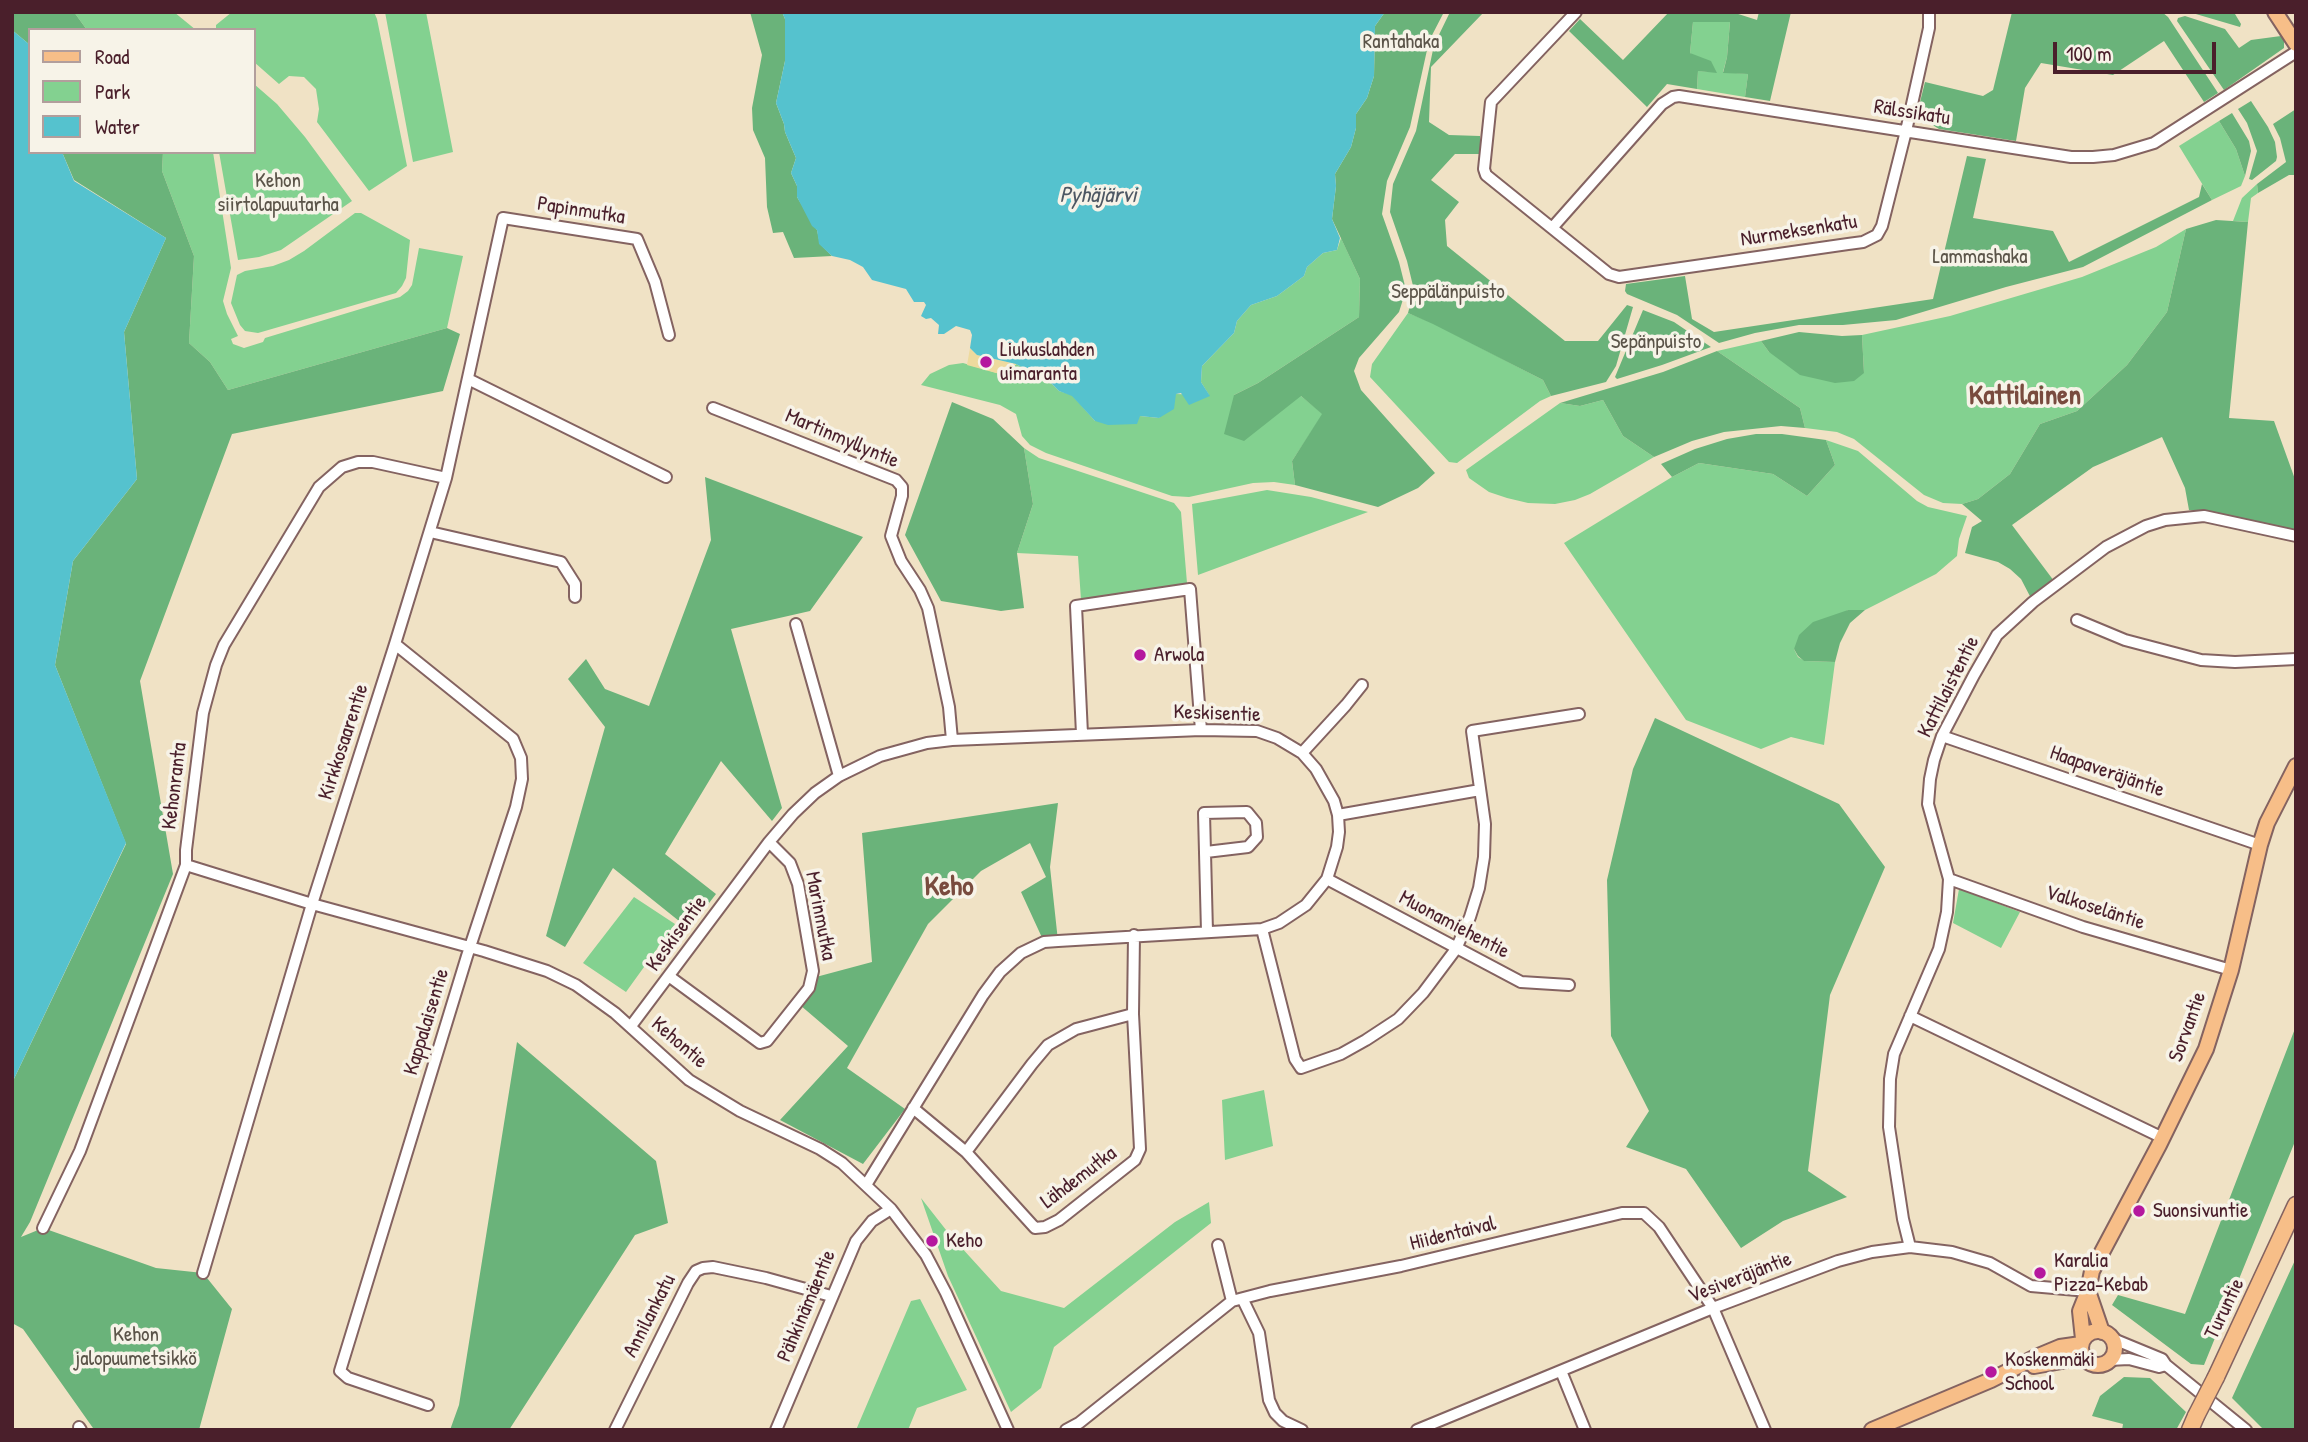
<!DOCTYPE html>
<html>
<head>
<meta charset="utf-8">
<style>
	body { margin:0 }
	#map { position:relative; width:2308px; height:1442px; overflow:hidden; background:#f0e2c5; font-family:"Patrick Hand",sans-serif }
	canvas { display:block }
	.frame { position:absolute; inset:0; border:14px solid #4a1f2b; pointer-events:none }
	.legend { position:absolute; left:28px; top:28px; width:228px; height:126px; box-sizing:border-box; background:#f7f3e8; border:2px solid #b29e9c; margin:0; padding:9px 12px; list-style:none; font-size:21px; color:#4a1f2b }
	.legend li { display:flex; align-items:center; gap:14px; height:35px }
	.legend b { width:35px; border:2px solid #b29e9c }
	.scale { position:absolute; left:2053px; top:42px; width:163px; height:32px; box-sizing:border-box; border:4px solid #4a1f2b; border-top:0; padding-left:9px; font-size:21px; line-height:24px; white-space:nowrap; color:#4a1f2b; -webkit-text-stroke:5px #f7f3e8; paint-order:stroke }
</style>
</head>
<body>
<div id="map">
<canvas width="2308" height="1442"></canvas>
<div class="frame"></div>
<ul class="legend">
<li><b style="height:9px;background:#f7be88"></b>Road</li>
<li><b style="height:19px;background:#83d190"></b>Park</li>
<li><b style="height:19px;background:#55c2ce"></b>Water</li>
</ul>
<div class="scale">100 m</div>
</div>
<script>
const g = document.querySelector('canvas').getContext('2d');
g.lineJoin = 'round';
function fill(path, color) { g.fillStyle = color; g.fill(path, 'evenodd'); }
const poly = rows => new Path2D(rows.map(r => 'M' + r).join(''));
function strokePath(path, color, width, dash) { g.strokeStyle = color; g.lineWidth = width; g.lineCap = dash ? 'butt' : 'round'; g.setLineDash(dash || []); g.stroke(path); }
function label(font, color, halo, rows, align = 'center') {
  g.font = font + ' "Patrick Hand",sans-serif'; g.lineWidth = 7; g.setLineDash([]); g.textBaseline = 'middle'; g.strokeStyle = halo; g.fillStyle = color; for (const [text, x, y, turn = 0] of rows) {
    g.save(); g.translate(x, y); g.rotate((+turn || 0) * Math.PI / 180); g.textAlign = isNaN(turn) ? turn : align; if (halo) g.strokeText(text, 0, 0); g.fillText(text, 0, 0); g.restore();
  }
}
fill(poly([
	[74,12,174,12,196,30,87,30],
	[232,12,374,12,377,19,407,166,369,191,317,122,319,109,316,89,304,77,289,76,279,84,254,62,254,30,216,30,216,25],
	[385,12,426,12,453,152,413,162],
	[1693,22,1730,22,1727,57,1723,72,1748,74,1745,97,1697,89,1698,71,1716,72,1690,53],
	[254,84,277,104,305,137,352,201,281,250,259,257,238,260,219,152,254,152],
	[2219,121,2236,149,2245,176,2241,186,2212,200,2179,146],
	[163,152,213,152,231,268,223,301,227,314,238,336,231,339,233,344,244,348,263,342,265,338,400,297,408,291,412,285,419,248,463,256,447,328,228,390,210,362,189,343,194,256,162,171],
	[2257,184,2258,193,2251,198,2248,222,2233,221,2242,198],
	[355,213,361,213,410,240,406,278,402,286,396,293,258,333,245,331,240,325,231,303,237,275,245,271,273,266,289,260,304,251],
	[2186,229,2167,312,2127,365,2077,411,2040,424,2010,474,1978,499,1962,504,1943,503,1924,495,1854,439,1837,432,1805,428,1800,408,1717,351,1761,341,1769,352,1864,373,1862,335,1950,316,2082,277,2156,247],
	[1341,238,1360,279,1359,317,1258,383,1234,395,1301,396,1323,414,1292,461,1295,485,1274,482,1253,483,1189,497,1172,496,1046,453,1030,445,1022,436,1016,414,1000,405,921,385,930,374,949,365,963,363,1007,376,1016,364,1050,382,1059,391,1072,395,1095,421,1140,416,1159,418,1175,394,1209,395,1201,382,1202,366,1234,333,1237,321,1251,305,1277,296,1304,276,1307,267,1323,253,1337,250],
	[1408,313,1433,323,1543,380,1551,396,1540,401,1457,463,1449,462,1370,377,1372,364],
	[1603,400,1623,436,1654,457,1590,494,1575,500,1555,504,1528,503,1507,498,1489,492,1469,478,1466,470,1560,403,1580,406],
	[1826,440,1858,451,1917,501,1928,507,1967,516,1959,539,1957,556,1936,574,1865,610,1848,610,1794,649,1798,657,1805,661,1835,662,1824,745,1791,737,1761,749,1686,720,1564,543,1672,477,1699,463,1773,474,1807,496,1835,465],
	[1024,448,1039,458,1174,503,1181,512,1187,583,1081,600,1078,556,1017,553,1033,504],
	[1267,490,1311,497,1368,512,1198,575,1192,504],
	[1959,889,2020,912,2001,948,1953,923],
	[634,897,675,924,626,992,583,963],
	[1264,1090,1273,1146,1225,1160,1222,1100],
	[921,1198,950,1235,1001,1291,1064,1308,1175,1222,1209,1202,1211,1223,1054,1347,1041,1388,1011,1412,948,1276],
	[920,1299,967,1390,917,1408,908,1430,856,1430,911,1301]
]), '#83d190');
fill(poly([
	[12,12,74,12,87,30,30,30,30,45,12,30],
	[750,12,782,12,785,19,785,61,776,103,784,124,785,132,796,158,791,173,797,186,797,197,817,230,820,244,832,256,794,258,783,232,773,233,767,207,765,158,753,130,752,108,762,55],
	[1385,12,1444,12,1429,41,1410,127,1387,181,1382,214,1399,262,1406,290,1399,312,1359,358,1354,371,1361,390,1435,473,1418,488,1378,507,1295,485,1292,461,1322,414,1301,396,1244,441,1224,434,1234,395,1258,383,1359,317,1360,279,1332,219,1336,186,1335,174,1351,147,1356,128,1356,114,1367,98,1374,76,1375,26],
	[1450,12,1484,12,1431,67,1429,122,1449,135,1480,136,1480,154,1455,154,1431,180,1459,202,1445,220,1447,246,1565,341,1598,341,1627,305,1633,307,1616,366,1606,382,1551,396,1543,380,1433,324,1408,313,1414,290,1407,261,1390,212,1393,184,1416,131,1434,45],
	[1669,12,1732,12,1757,20,1759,12,1791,12,1770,101,1745,97,1748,74,1723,73,1727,57,1730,22,1693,22,1690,53,1711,61,1717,73,1698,71,1697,89,1667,84,1647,107,1569,31,1580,19,1623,60],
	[2012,12,2162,12,2168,17,2218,93,2204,102,2164,41,2113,75,2041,63,2025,88,2016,141,1939,129,1931,124,1924,117,1919,106,1925,82,1983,96,1993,90],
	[2189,12,2236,12,2235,14,2241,24,2240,27],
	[2185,16,2225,29,2239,48,2251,40,2281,36,2284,38,2284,48,2224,90,2177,21,2178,18],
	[2251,101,2268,127,2275,142,2277,157,2276,161,2252,180,2249,179,2257,151,2247,123,2238,109],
	[2296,109,2296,175,2289,175,2258,193,2257,184,2286,162,2280,138,2273,124],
	[2232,113,2249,141,2251,151,2245,176,2236,149,2219,121],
	[62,152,163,152,162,171,194,256,189,343,210,362,228,390,447,328,460,334,443,391,232,434,140,681,173,874,30,1222,21,1237,43,1228,156,1268,203,1273,232,1309,199,1430,93,1428,23,1329,12,1323,12,1083,126,844,55,665,73,561,137,479,124,332,166,238,74,180],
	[1967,156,1986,159,1973,218,2053,231,2069,262,2199,197,2202,184,2212,200,2083,267,2006,287,1896,320,1843,325,1799,325,1755,333,1719,343,1677,315,1627,294,1625,291,1626,284,1685,276,1692,319,1714,332,1933,299],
	[2216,220,2248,222,2229,418,2274,421,2296,482,2296,531,2224,515,2189,510,2185,488,2162,437,2093,467,2012,525,2057,585,2033,602,2021,579,2010,569,1998,562,1965,553,1972,527,1982,521,1962,504,1978,499,2010,474,2040,424,2077,411,2127,365,2167,312,2186,229],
	[1643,310,1674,322,1711,347,1662,365,1617,379,1615,377],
	[1799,332,1842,336,1862,335,1864,373,1854,381,1835,383,1800,375,1769,352,1761,341],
	[1717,351,1800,408,1805,428,1781,426,1724,432,1692,441,1654,457,1623,436,1603,400,1580,406,1560,403,1663,372],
	[952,402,993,419,1024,448,1033,504,1017,553,1024,608,1001,611,941,601,905,535],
	[1756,434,1782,434,1826,440,1835,465,1807,496,1773,474,1699,463,1672,477,1661,464,1695,449,1727,439],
	[705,477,863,537,810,611,731,629,782,808,772,821,721,761,665,854,716,894,689,929,613,868,565,947,546,936,605,727,568,679,586,659,605,689,649,706,711,540],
	[1848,610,1865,610,1850,623,1840,643,1835,662,1804,661,1798,656,1794,649,1799,635,1813,622],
	[1655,718,1839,804,1885,867,1830,995,1808,1171,1847,1197,1783,1221,1741,1248,1686,1169,1626,1147,1649,1111,1611,1036,1607,880,1633,769],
	[1058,803,1050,867,1058,941,1044,942,1021,892,1046,877,1030,843,981,871,928,924,847,1068,905,1109,863,1164,780,1120,848,1046,800,1005,816,977,872,962,862,833],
	[2296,1026,2296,1139,2204,1365,2191,1364,2112,1305,2118,1295,2185,1314],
	[517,1042,656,1161,668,1223,635,1235,509,1430,450,1430,459,1405],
	[2296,1258,2296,1428,2294,1430,2264,1430,2232,1398],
	[2124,1377,2150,1378,2186,1412,2176,1430,2122,1430,2123,1424,2092,1416,2100,1396]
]), '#6ab37a');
fill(poly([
	[970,348,977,355,1016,364,1007,376,967,365]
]), '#eeda9e');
fill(poly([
	[782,12,1385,12,1375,26,1374,76,1367,98,1356,114,1356,128,1351,147,1335,174,1336,186,1332,219,1340,238,1337,250,1323,253,1307,267,1304,276,1277,296,1251,305,1237,321,1234,333,1202,366,1201,382,1210,396,1189,405,1181,393,1176,394,1174,409,1159,418,1140,416,1137,424,1108,425,1095,421,1072,396,1059,391,1050,382,1016,364,977,355,970,348,972,335,970,330,956,326,944,334,938,334,939,325,931,318,926,319,921,316,926,305,924,302,914,302,906,289,872,280,863,267,850,260,832,256,819,244,817,230,812,226,797,197,797,186,791,173,796,158,785,132,784,124,776,103,785,61,785,19],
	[12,30,30,45,30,152,62,152,74,181,166,238,124,332,137,479,73,561,55,665,126,843,12,1083]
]), '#55c2ce');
const minor = poly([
	[1576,12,1491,102,1484,169,1486,175,1609,274,1619,277,1848,244,1863,242,1877,235,1882,226,1906,131,1929,28,1929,12],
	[1552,228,1662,104,1673,97,1679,96,2071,157,2093,157,2114,155,2154,143,2296,52],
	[468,379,666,477],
	[713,408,896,480,902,487,902,496,891,536,901,561,920,590,928,608,949,707,952,740],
	[430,532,561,562,575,584,575,597],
	[2077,620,2125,640,2201,660,2235,662,2296,659],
	[796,624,839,776],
	[395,644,513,739,521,758,522,779,516,807,467,956,340,1371,348,1378,428,1405],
	[1082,734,1076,606,1190,589,1201,730],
	[1942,736,2260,845],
	[1302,753,1346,705,1362,685],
	[1338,815,1480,790],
	[1206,852,1248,847,1257,837,1256,823,1247,812,1204,813,1207,932],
	[186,865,312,904,484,951,547,971,576,985,615,1013,689,1080,740,1111,820,1149,842,1163,891,1209,926,1255,946,1293,1008,1430],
	[1327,879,1521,982,1569,985],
	[1949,879,2083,927,2231,970],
	[1262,929,1295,1059,1301,1068,1341,1054,1366,1040,1398,1019,1423,993,1456,949,1470,917,1479,888,1484,857,1485,824,1472,731,1579,714],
	[670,977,760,1043,767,1041,809,988,813,971,798,884,790,863,769,842],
	[1910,1016,2163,1138],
	[631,1026,769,842,793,814,815,793,839,776,880,756,927,743,952,740,1201,730,1257,731,1277,738,1302,753,1316,769,1334,801,1338,815,1339,832,1337,847,1327,879,1306,905,1279,923,1262,929,1058,941,1044,942,1021,953,1000,972,983,995,866,1185],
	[913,1108,966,1152,1035,1228,1045,1227,1059,1220,1135,1160,1140,1149,1133,1014,1134,935],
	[966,1152,1032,1064,1048,1045,1076,1029,1133,1014],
	[43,1228,80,1151,186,865,186,850,203,713,216,665,224,645,319,487,342,467,358,462,373,462,446,478],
	[1218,1245,1232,1301],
	[1910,1247,1903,1219,1889,1127,1890,1079,1894,1054,1939,949,1947,912,1949,879,1928,804,1930,779,1934,760,1942,736,1974,675,1997,635,2033,602,2106,547,2146,526,2165,520,2204,516,2296,536],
	[203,1273,312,904,395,644,446,478,503,218,637,239,655,282,669,335],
	[1243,1300,1259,1333,1269,1400,1275,1413,1283,1421,1302,1430],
	[2111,1338,2162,1359,2166,1365,2246,1430],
	[2109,1360,2129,1359,2159,1367,2166,1365],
	[1561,1371,1585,1430],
	[79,1427,81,1430],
	[615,1430,688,1283,696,1271,703,1268,713,1267,766,1278,831,1296],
	[776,1430,856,1241,872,1221,891,1209],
	[1066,1430,1079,1423,1232,1301,1270,1291,1401,1266,1622,1213,1644,1213,1659,1227,1713,1308,1765,1430],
	[1417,1430,1713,1308,1838,1261,1872,1252,1910,1247,1952,1252,1990,1263,2031,1286,2088,1291]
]);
const major = poly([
	[2275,12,2296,44],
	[2088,1291,2102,1332],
	'2081 1348a17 17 0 1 1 34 0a17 17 0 1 1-34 0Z',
	[2083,1339,2080,1311,2088,1291,2092,1271,2159,1145,2206,1049,2231,970,2260,845,2267,823,2296,766],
	[2034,1366,2084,1357],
	[1872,1430,1991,1380,2036,1357,2060,1347,2081,1344]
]);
const highway = poly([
	[2216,1377,2296,1205],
	[2190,1430,2196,1416]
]);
strokePath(minor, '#846361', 14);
strokePath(major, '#846361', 18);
strokePath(highway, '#846361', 19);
strokePath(minor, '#fff', 10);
strokePath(major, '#f7be88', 14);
strokePath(highway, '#f7be88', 16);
const highwayBridge = poly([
	[2196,1416,2216,1377]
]);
strokePath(highwayBridge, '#846361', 19, []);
strokePath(highwayBridge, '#f7be88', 16);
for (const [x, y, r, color] of [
	[986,362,7,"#b5179e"],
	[1140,655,7,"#b5179e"],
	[2139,1211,7,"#b5179e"],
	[932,1241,7,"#b5179e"],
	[2040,1273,7,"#b5179e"],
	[1991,1372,7,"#b5179e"]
]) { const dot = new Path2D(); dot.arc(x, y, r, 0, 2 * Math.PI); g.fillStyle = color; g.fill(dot); strokePath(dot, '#f7f3e8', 2.5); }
label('21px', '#5b5449', '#f7f3e8', [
	["Rantahaka",1401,42],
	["Kehon",278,181],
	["siirtolapuutarha",278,205],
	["Lammashaka",1980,257],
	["Seppälänpuisto",1448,292],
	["Sepänpuisto",1656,342],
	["Kehon",136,1335],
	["jalopuumetsikkö",136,1359]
]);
label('21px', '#4a1f2b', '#f7f3e8', [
	["Rälssikatu",1912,113,9],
	["Papinmutka",581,211,9],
	["Nurmeksenkatu",1799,231,-9],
	["Martinmyllyntie",842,439,23],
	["Kattilaistentie",1949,687,-63],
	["Keskisentie",1217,714,2],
	["Kirkkosaarentie",344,742,-72],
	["Haapaveräjäntie",2107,772,19],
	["Kehonranta",175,786,-83],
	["Valkoseläntie",2095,908,18],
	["Marinmutka",820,916,79],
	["Muonamiehentie",1454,925,28],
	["Keskisentie",677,934,-54],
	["Kappalaisentie",427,1022,-73],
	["Sorvantie",2188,1027,-70],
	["Kehontie",679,1043,41],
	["Lähdemutka",1079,1178,-37],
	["Hiidentaival",1453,1234,-14],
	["Vesiveräjäntie",1740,1278,-21],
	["Pähkinämäentie",807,1306,-67],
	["Turuntie",2225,1309,-64],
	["Annilankatu",650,1316,-63]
]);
label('21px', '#4a1f2b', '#f7f3e8', [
	["Liukuslahden",1000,350],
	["uimaranta",1000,374],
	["Arwola",1154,655],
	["Suonsivuntie",2153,1211],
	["Keho",946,1241],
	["Karalia",2054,1261],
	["Pizza-Kebab",2054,1285],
	["Koskenmäki",2005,1360],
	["School",2005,1384]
], 'left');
label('italic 23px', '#4e5864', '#f7f3e8', [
	["Pyhäjärvi",1098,196]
]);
label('bold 28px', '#794b3e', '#f7f3e8', [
	["Kattilainen",2025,397],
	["Keho",949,888]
]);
</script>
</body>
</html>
